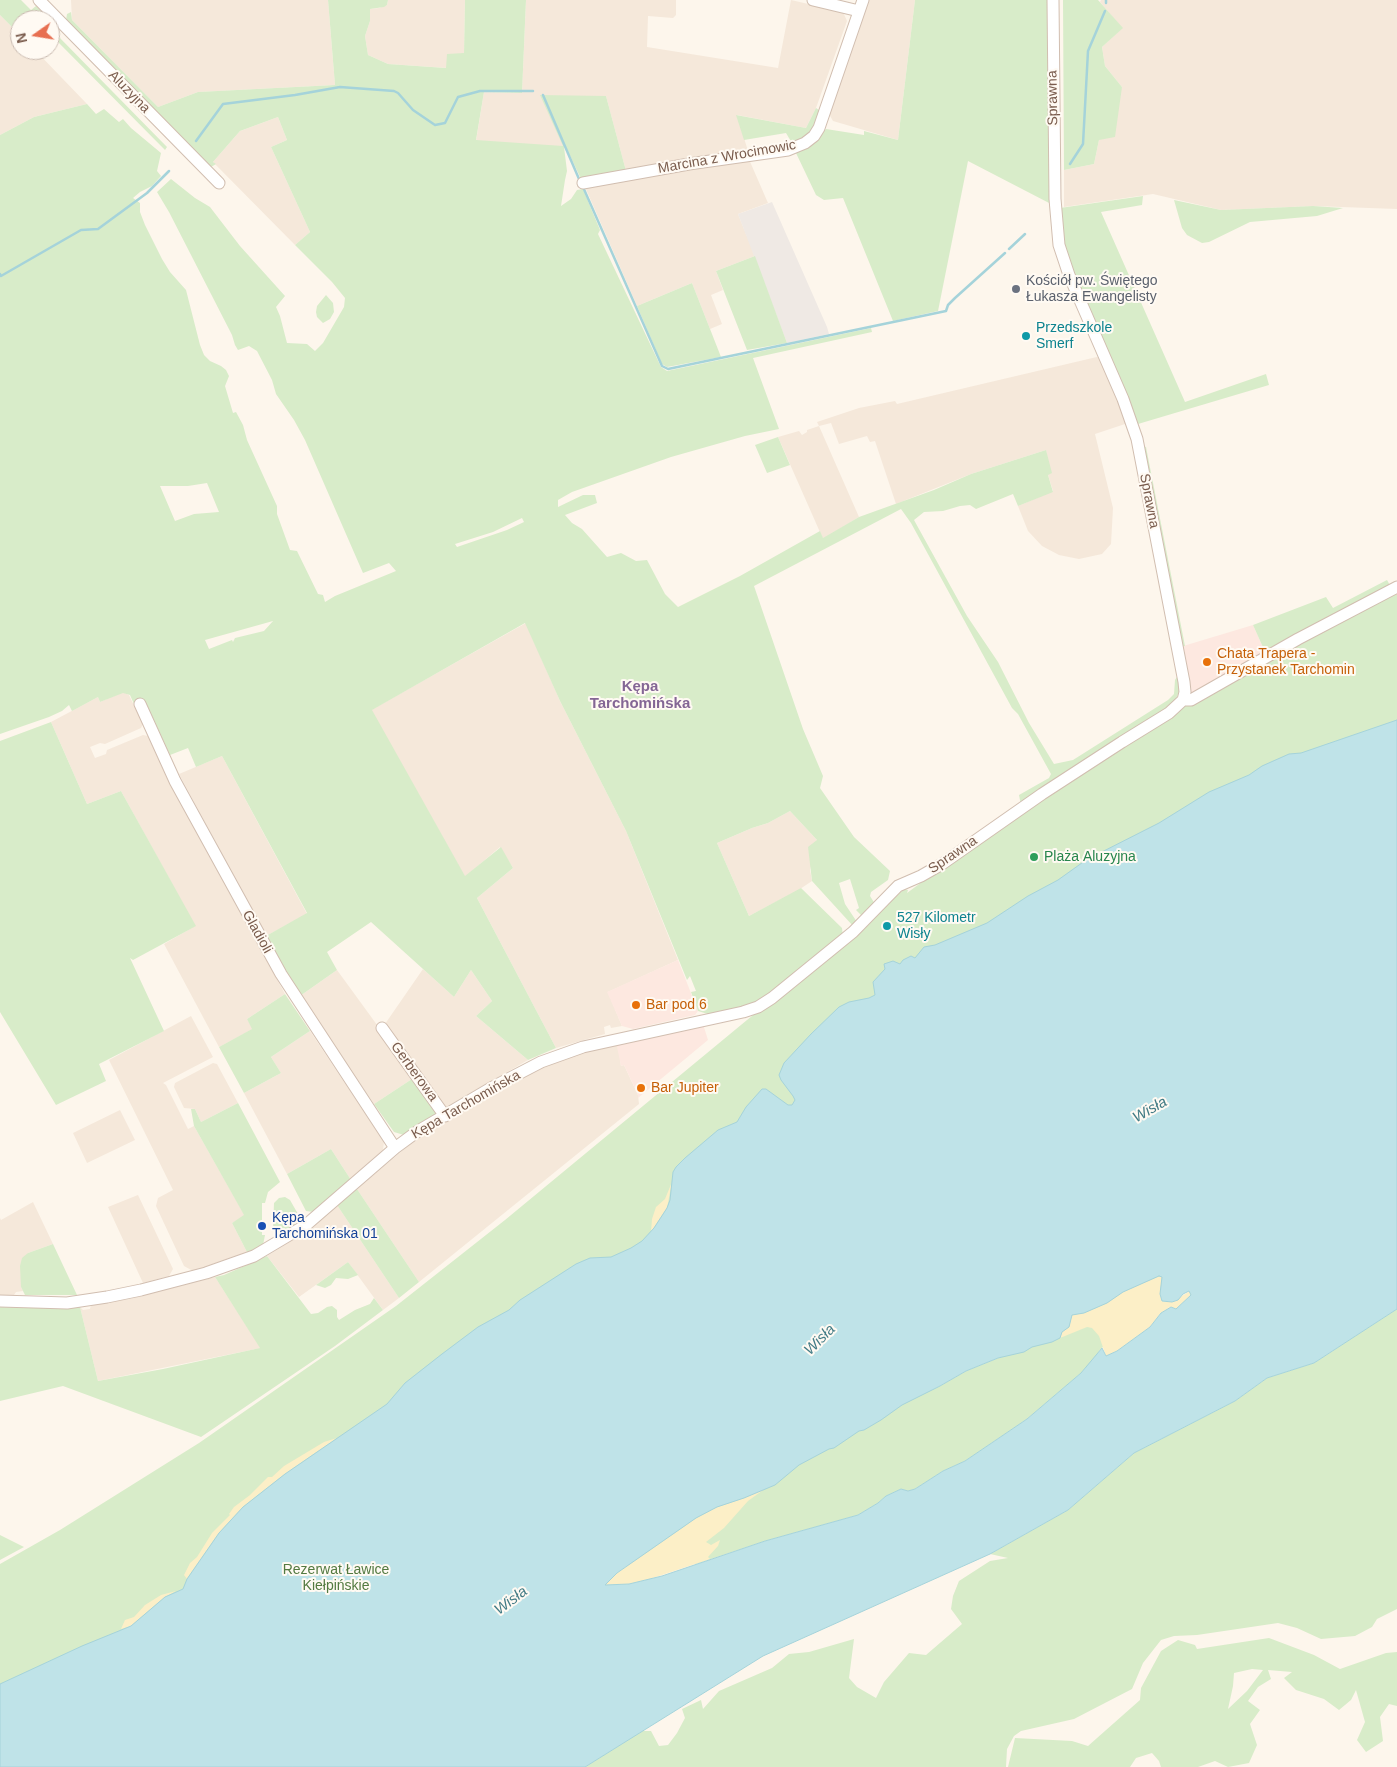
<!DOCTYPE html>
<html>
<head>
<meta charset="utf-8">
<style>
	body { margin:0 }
	#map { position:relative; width:1397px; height:1767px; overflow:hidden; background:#fdf6ec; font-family:Arial,sans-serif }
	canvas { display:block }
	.north { position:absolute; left:10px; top:10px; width:50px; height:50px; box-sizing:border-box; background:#fffaf3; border:1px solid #cabbb1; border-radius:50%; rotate:257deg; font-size:14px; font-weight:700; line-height:20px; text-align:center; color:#7a5c4d }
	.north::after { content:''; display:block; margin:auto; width:18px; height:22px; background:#e76f51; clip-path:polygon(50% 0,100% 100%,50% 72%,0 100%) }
</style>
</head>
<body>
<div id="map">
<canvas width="1397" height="1767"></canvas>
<div class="north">N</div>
</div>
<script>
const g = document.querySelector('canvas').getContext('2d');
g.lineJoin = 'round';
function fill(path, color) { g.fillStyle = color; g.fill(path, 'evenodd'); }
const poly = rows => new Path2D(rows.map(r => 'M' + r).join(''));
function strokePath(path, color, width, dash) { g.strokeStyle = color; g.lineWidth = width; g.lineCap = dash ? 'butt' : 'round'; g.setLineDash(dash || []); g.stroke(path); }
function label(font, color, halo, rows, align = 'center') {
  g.font = font + ' Arial,sans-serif'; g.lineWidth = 4; g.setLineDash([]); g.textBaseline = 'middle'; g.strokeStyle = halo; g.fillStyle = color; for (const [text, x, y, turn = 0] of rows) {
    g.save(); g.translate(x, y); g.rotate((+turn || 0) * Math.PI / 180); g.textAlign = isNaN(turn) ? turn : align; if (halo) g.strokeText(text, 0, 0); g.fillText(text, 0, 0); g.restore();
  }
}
fill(poly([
	[71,0,328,0,335,85,198,92,158,107,72,20],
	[388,0,465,0,464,53,447,68,388,64,368,55,365,36,370,21,370,9,379,8,387,5],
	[526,0,676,0,676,15,673,18,648,16,647,47,778,68,791,0,843,12,847,21,816,108,806,128,737,115,748,151,626,171,606,96,563,147,476,141,484,92,522,93],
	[869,0,915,0,898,140,833,121,829,114],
	[1101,0,1397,0,1397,209,1313,206,1221,210,1153,194,1064,207,1064,170,1094,164,1099,140,1122,87,1105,66,1102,47,1122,28,1100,2],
	[0,15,20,35,20,50,35,50,87,104,34,117,0,135],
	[278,117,287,140,271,147,310,232,295,245,213,162,240,131],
	[748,157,768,203,738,214,755,256,716,271,723,290,711,295,722,324,710,329,692,283,637,306,585,187],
	[1101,356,1128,423,1095,434,1113,508,1111,544,1102,554,1079,559,1059,555,1042,546,1028,531,1018,506,1053,491,1048,475,1046,450,971,474,896,504,875,441,870,442,867,436,839,444,831,423,819,426,859,517,823,539,778,437,799,431,802,435,807,432,807,430,819,426,817,422,859,408,895,401,897,404],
	[526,623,560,701,626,831,678,960,608,992,622,1026,611,1028,610,1025,604,1027,605,1034,556,1048,477,898,513,868,500,847,465,877,371,710],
	[123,692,129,695,143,724,141,728,105,744,100,743,90,747,95,758,106,754,107,750,143,735,148,736,167,778,285,994,247,1019,253,1029,219,1047,164,944,195,926,121,791,87,804,51,722,98,697,100,702],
	[222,756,307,914,266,936,179,774],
	[790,811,817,840,810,870,812,881,797,891,749,916,717,843,752,828,768,823],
	[423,969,454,997,471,970,492,1001,476,1016,528,1060,443,1109,385,1024],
	[337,970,415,1077,374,1104,300,996],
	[191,1016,213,1057,163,1083,166,1085,188,1129,194,1126,245,1216,232,1223,247,1252,193,1271,184,1266,156,1206,158,1198,173,1190,109,1060],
	[310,1031,384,1142,383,1150,351,1180,331,1149,287,1174,244,1093,281,1073,271,1057],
	[618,1044,621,1066,624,1065,638,1095,639,1104,419,1282,357,1189,415,1140,526,1075,563,1058],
	[213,1063,217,1064,238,1103,201,1122,195,1109,184,1108,174,1087,175,1083],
	[120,1110,135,1140,87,1163,73,1133],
	[138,1195,173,1269,169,1276,143,1283,108,1207],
	[33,1202,53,1244,28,1253,21,1287,23,1291,16,1292,14,1295,0,1295,0,1218,1,1220],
	[337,1205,399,1298,383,1310,348,1262,299,1297,267,1256,311,1229],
	[215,1277,261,1348,98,1381,80,1307,83,1310,90,1309,91,1305,129,1299]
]), '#f5e8da');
fill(poly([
	[1253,625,1266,654,1191,698,1180,647],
	[678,960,698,1011,695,1015,633,1029,622,1026,607,992],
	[703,1024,708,1040,638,1098,638,1095,624,1065,621,1066,617,1047,618,1044]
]), '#fde8e0');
fill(poly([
	[772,202,827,327,829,334,787,343,738,214]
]), '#efe9e4');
fill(poly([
	[0,0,21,0,31,10,36,6,45,14,46,20,20,20,20,35,0,15],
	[328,0,388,0,387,5,384,7,370,9,370,21,365,36,368,55,388,64,446,68,447,54,464,53,465,0,526,0,522,93,484,92,476,140,563,146,540,95,606,96,626,171,581,179,566,147,564,147,567,171,565,180,561,206,571,199,577,190,583,189,600,230,598,234,661,367,667,371,871,328,872,332,753,358,779,429,745,436,671,457,572,492,558,500,558,507,583,495,595,495,597,503,565,515,572,523,582,529,607,557,621,553,636,561,647,560,665,594,678,607,740,576,820,531,823,538,859,517,934,490,971,474,1046,450,1052,473,1048,475,1053,492,1018,506,1013,494,976,509,970,505,960,506,943,511,924,512,914,520,967,616,998,662,1029,723,1054,764,1073,760,1168,700,1174,694,1175,680,1178,675,1180,689,1174,704,1021,805,1019,795,1049,778,1051,774,1018,714,1012,708,911,523,901,509,754,586,803,729,823,776,820,788,854,837,890,871,888,880,871,892,870,896,875,904,862,916,856,910,859,908,850,879,839,883,845,904,857,922,853,926,812,881,808,847,817,840,790,811,768,823,752,828,717,843,749,916,801,888,842,928,843,937,781,986,753,1005,711,1015,698,1011,691,992,696,991,690,976,687,980,626,831,560,701,525,623,372,710,465,876,501,847,513,868,477,898,556,1048,528,1060,476,1016,492,1001,471,970,454,997,371,922,327,952,337,970,300,996,266,936,307,913,222,756,196,767,188,748,170,755,146,703,134,704,130,695,123,693,100,702,98,697,72,711,69,705,62,711,49,717,0,734,0,135,34,117,87,104,96,114,104,109,119,122,123,119,131,128,161,153,157,171,161,176,152,186,140,192,133,198,140,203,140,212,145,225,162,259,170,272,186,290,200,345,204,355,210,361,221,366,226,370,229,376,225,386,233,413,236,412,243,425,247,440,277,506,277,514,290,550,297,551,318,594,323,595,325,602,335,596,396,571,389,563,363,573,305,440,294,420,276,394,272,380,257,351,249,346,238,350,235,345,232,335,169,212,157,192,171,179,195,198,210,207,240,246,285,296,276,307,280,316,287,343,307,344,315,351,323,343,344,307,345,298,332,282,295,245,310,232,271,147,287,140,278,117,240,131,213,162,216,164,211,167,66,20,67,14,71,12,72,20,158,107,198,92,335,85],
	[207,483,219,512,194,514,175,521,160,486,188,486],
	[522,518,524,522,507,530,457,547,455,544,493,532],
	[273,621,264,631,235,638,233,642,232,640,209,649,205,640],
	[915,0,1049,0,1051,204,968,161,938,311,893,321,843,198,824,200,816,195,796,153,816,140,826,129,864,135,864,131,898,140],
	[1063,0,1098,0,1123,28,1102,47,1105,66,1122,87,1115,137,1099,140,1094,164,1064,170],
	[53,34,57,35,167,147,165,150,58,42,52,42,50,40,50,36],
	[816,108,822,112,809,134,792,143,786,133,744,140,736,115,806,128],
	[1143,196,1142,205,1101,212,1185,402,1266,374,1269,385,1138,424,1073,275,1063,247,1060,208],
	[1174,200,1221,210,1313,206,1343,208,1317,216,1250,222,1209,242,1202,243,1187,235,1182,228],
	[755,256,787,343,747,350,716,271],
	[692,283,721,357,667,367,662,364,637,306],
	[326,295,333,303,334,312,330,319,323,323,317,317,316,312,317,306],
	[778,437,790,465,767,473,755,445],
	[1142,446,1146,447,1185,646,1180,647],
	[1387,580,1391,587,1266,654,1253,625,1326,597,1333,608],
	[1397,587,1397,952,0,1767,0,1564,60,1530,199,1443,396,1306,505,1220,747,1020,860,930,904,889,908,890,907,893,1021,809,1222,682],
	[51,722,87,804,121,791,196,926,133,960,130,958,164,1031,99,1064,106,1081,56,1105,0,1012,0,741],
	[285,994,310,1031,271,1057,281,1073,244,1093,219,1047,252,1029,247,1019],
	[415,1077,440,1112,404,1135,394,1132,374,1104],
	[238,1103,280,1182,268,1192,265,1203,262,1203,262,1235,265,1235,263,1245,248,1254,232,1223,244,1215,194,1126,191,1109,195,1109,201,1122],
	[331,1149,351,1180,314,1212,306,1211,287,1174],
	[357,1189,419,1282,399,1298,337,1205],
	[285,1197,290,1200,298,1214,298,1221,293,1229,292,1226,284,1231,273,1230,274,1203,279,1198],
	[1232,1218,1100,1350,1092,1362,1081,1373,1027,1419,965,1461,943,1471,915,1489,908,1491,901,1489,886,1496,878,1503,858,1515,765,1541,696,1564,618,1566,653,1539,859,1420,940,1386,966,1371,998,1358],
	[53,1244,77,1295,25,1295,21,1287,20,1266,22,1258,28,1253],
	[267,1256,311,1314,318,1313,327,1307,332,1306,337,1310,337,1317,339,1320,355,1310,370,1304,374,1298,383,1310,335,1346,201,1437,63,1386,0,1401,0,1307,60,1308,80,1307,98,1381,163,1369,260,1348,215,1277,224,1275],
	[348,1262,358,1275,348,1279,336,1278,331,1285,325,1288,316,1285],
	[1397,1309,1397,1609,1377,1619,1372,1627,1355,1636,1321,1639,1297,1628,1278,1623,1197,1635,1174,1636,1161,1640,1143,1663,1132,1689,1074,1719,1021,1731,1014,1736,1007,1749,1006,1767,585,1767,642,1731,651,1731,659,1746,668,1745,677,1733,685,1718,682,1709,701,1700,703,1709,719,1691,772,1668,789,1654,809,1652,854,1639,849,1678,857,1687,876,1698,884,1682,909,1653,926,1655,962,1624,951,1609,953,1596,959,1581,990,1561,1008,1558,990,1554,1068,1510,1134,1453,1235,1401,1267,1378,1314,1363],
	[0,1535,24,1547,0,1560],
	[1269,1638,1314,1655,1340,1669,1386,1653,1397,1652,1397,1706,1389,1704,1380,1717,1383,1741,1366,1752,1357,1740,1365,1722,1356,1690,1351,1700,1339,1710,1324,1699,1296,1690,1284,1678,1292,1672,1268,1670,1271,1679,1258,1687,1248,1701,1260,1710,1250,1724,1257,1745,1249,1763,1228,1767,1215,1761,1198,1767,1161,1767,1159,1761,1152,1753,1136,1758,1130,1767,1008,1767,1015,1738,1072,1741,1088,1746,1140,1700,1141,1688,1161,1651,1178,1640,1195,1645,1197,1649],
	[1252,1669,1263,1670,1247,1691,1228,1709,1233,1686,1234,1673]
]), '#d8ecc9');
fill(poly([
	[672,1182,667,1208,651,1232,652,1219,656,1207,665,1199],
	[1159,1276,1162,1277,1160,1294,1162,1301,1172,1302,1190,1291,1191,1295,1176,1309,1170,1307,1161,1313,1150,1327,1117,1351,1106,1356,1099,1336,1092,1328,1087,1327,1060,1338,1062,1332,1069,1327,1072,1315,1084,1313,1107,1303,1123,1292],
	[337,1438,285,1474,243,1507,219,1533,187,1579,184,1575,190,1563,197,1557,212,1533,230,1515,229,1514,234,1507,250,1495,268,1477,272,1477,284,1466,324,1442],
	[766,1488,748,1501,724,1528,706,1542,711,1545,720,1540,718,1546,708,1557,710,1559,647,1580,629,1584,604,1585,617,1573,696,1518,717,1507,744,1498],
	[176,1591,165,1597,131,1626,121,1629,125,1620,134,1617,145,1605,161,1595]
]), '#fcefc7');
const water = poly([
	[1397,720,1397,1309,1314,1363,1267,1378,1235,1401,1134,1453,1068,1510,990,1554,763,1656,585,1767,0,1767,0,1684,82,1646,131,1626,165,1597,183,1589,187,1579,219,1533,243,1507,285,1474,387,1404,405,1383,442,1354,478,1327,509,1310,520,1300,576,1264,590,1258,611,1257,631,1248,642,1241,654,1228,667,1208,670,1200,673,1172,676,1167,685,1158,718,1130,737,1122,746,1107,762,1089,766,1089,788,1105,792,1105,795,1100,793,1096,781,1080,779,1075,784,1063,811,1034,839,1007,849,1002,869,998,875,995,873,982,885,969,884,964,893,961,900,964,903,960,911,956,915,958,924,947,935,945,987,923,1028,896,1058,880,1086,860,1159,823,1209,792,1249,775,1262,766,1289,754,1301,753,1397,720],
	[1159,1276,1162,1277,1160,1294,1162,1301,1172,1302,1178,1300,1183,1294,1189,1291,1191,1295,1176,1309,1171,1307,1161,1313,1150,1327,1117,1351,1106,1356,1102,1348,1081,1373,1027,1419,965,1461,943,1471,915,1489,908,1491,901,1489,886,1496,878,1503,858,1515,765,1541,662,1576,629,1584,605,1585,617,1573,696,1518,717,1507,744,1498,775,1485,799,1465,829,1449,834,1448,859,1431,864,1430,881,1420,902,1405,940,1386,966,1371,998,1358,1024,1352,1032,1347,1052,1342,1060,1338,1062,1332,1069,1327,1072,1315,1084,1313,1107,1303,1123,1292,1159,1276]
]);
fill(water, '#bfe3e8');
strokePath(water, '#a5d3da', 1);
strokePath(poly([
	[1106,3,1106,0],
	[543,95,579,179],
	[196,141,223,104,295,95,340,87,394,91,398,93,413,110,435,125,445,123,458,97,480,91,533,91],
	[1070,164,1083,144,1088,51,1105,11],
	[583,187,662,366,668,369,946,311,948,305,955,298,1005,253],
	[1009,249,1025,234],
	[0,274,1,276,81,230,98,229,147,193,169,171]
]), '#a5d3da', 2.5);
const minor = poly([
	[39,0,219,183],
	[813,0,859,11],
	[583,183,689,164,788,150,805,143,814,136,819,128,863,0],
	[1183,700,1191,700,1298,639,1397,587],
	[140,704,175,781,281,974,395,1148],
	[382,1028,445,1116],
	[0,1301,67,1303,107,1297,141,1290,206,1273,254,1256,306,1225,395,1148,418,1131,491,1088,541,1062,583,1047,743,1012,758,1007,772,998,853,932,898,886,921,876,942,864,1042,794,1122,742,1169,713,1183,700,1185,692,1184,682,1137,439,1123,399,1069,275,1059,245,1055,199,1053,0]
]);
strokePath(minor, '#d1beb0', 13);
strokePath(minor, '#fff', 11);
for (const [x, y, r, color] of [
	[1016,289,5,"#6b7280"],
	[1026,336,5,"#0f9aa8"],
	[1207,662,5,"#e8710a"],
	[1034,857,5,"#2e9e5b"],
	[887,926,5,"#0f9aa8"],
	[636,1005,5,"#e8710a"],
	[641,1088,5,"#e8710a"],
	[262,1226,5,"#1a4fb4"]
]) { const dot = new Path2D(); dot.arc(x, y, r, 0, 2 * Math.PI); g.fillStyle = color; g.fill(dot); strokePath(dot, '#fffaf3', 2); }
label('14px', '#7a5c4d', '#fffaf3', [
	["Aluzyjna",129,92,46],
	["Sprawna",1053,98,-91],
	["Marcina z Wrocimowic",727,157,-10],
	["Sprawna",1149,501,79],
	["Sprawna",953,855,-34],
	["Gladioli",257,932,61],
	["Gerberowa",414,1072,54],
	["Kępa Tarchomińska",466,1105,-30]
]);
label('14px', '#5b616d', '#fffaf3', [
	["Kościół pw. Świętego",1026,281],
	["Łukasza Ewangelisty",1026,297]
], 'left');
label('14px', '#0d838f', '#fffaf3', [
	["Przedszkole",1036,328],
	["Smerf",1036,344],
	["527 Kilometr",897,918],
	["Wisły",897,934]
], 'left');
label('14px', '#c56008', '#fffaf3', [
	["Chata Trapera -",1217,654],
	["Przystanek Tarchomin",1217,670],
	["Bar pod 6",646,1005],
	["Bar Jupiter",651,1088]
], 'left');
label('14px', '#27864d', '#fffaf3', [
	["Plaża Aluzyjna",1044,857]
], 'left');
label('14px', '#164399', '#fffaf3', [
	["Kępa",272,1218],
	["Tarchomińska 01",272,1234]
], 'left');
label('14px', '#537a41', '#fffaf3', [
	["Rezerwat Ławice",336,1570],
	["Kiełpińskie",336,1586]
]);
label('bold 15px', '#846695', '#fffaf3', [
	["Kępa",640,687],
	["Tarchomińska",640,704]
]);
label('italic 15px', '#437c86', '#fffaf3', [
	["Wisła",1150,1110,-30],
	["Wisła",820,1340,-45],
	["Wisła",511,1601,-37]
]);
</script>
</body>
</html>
